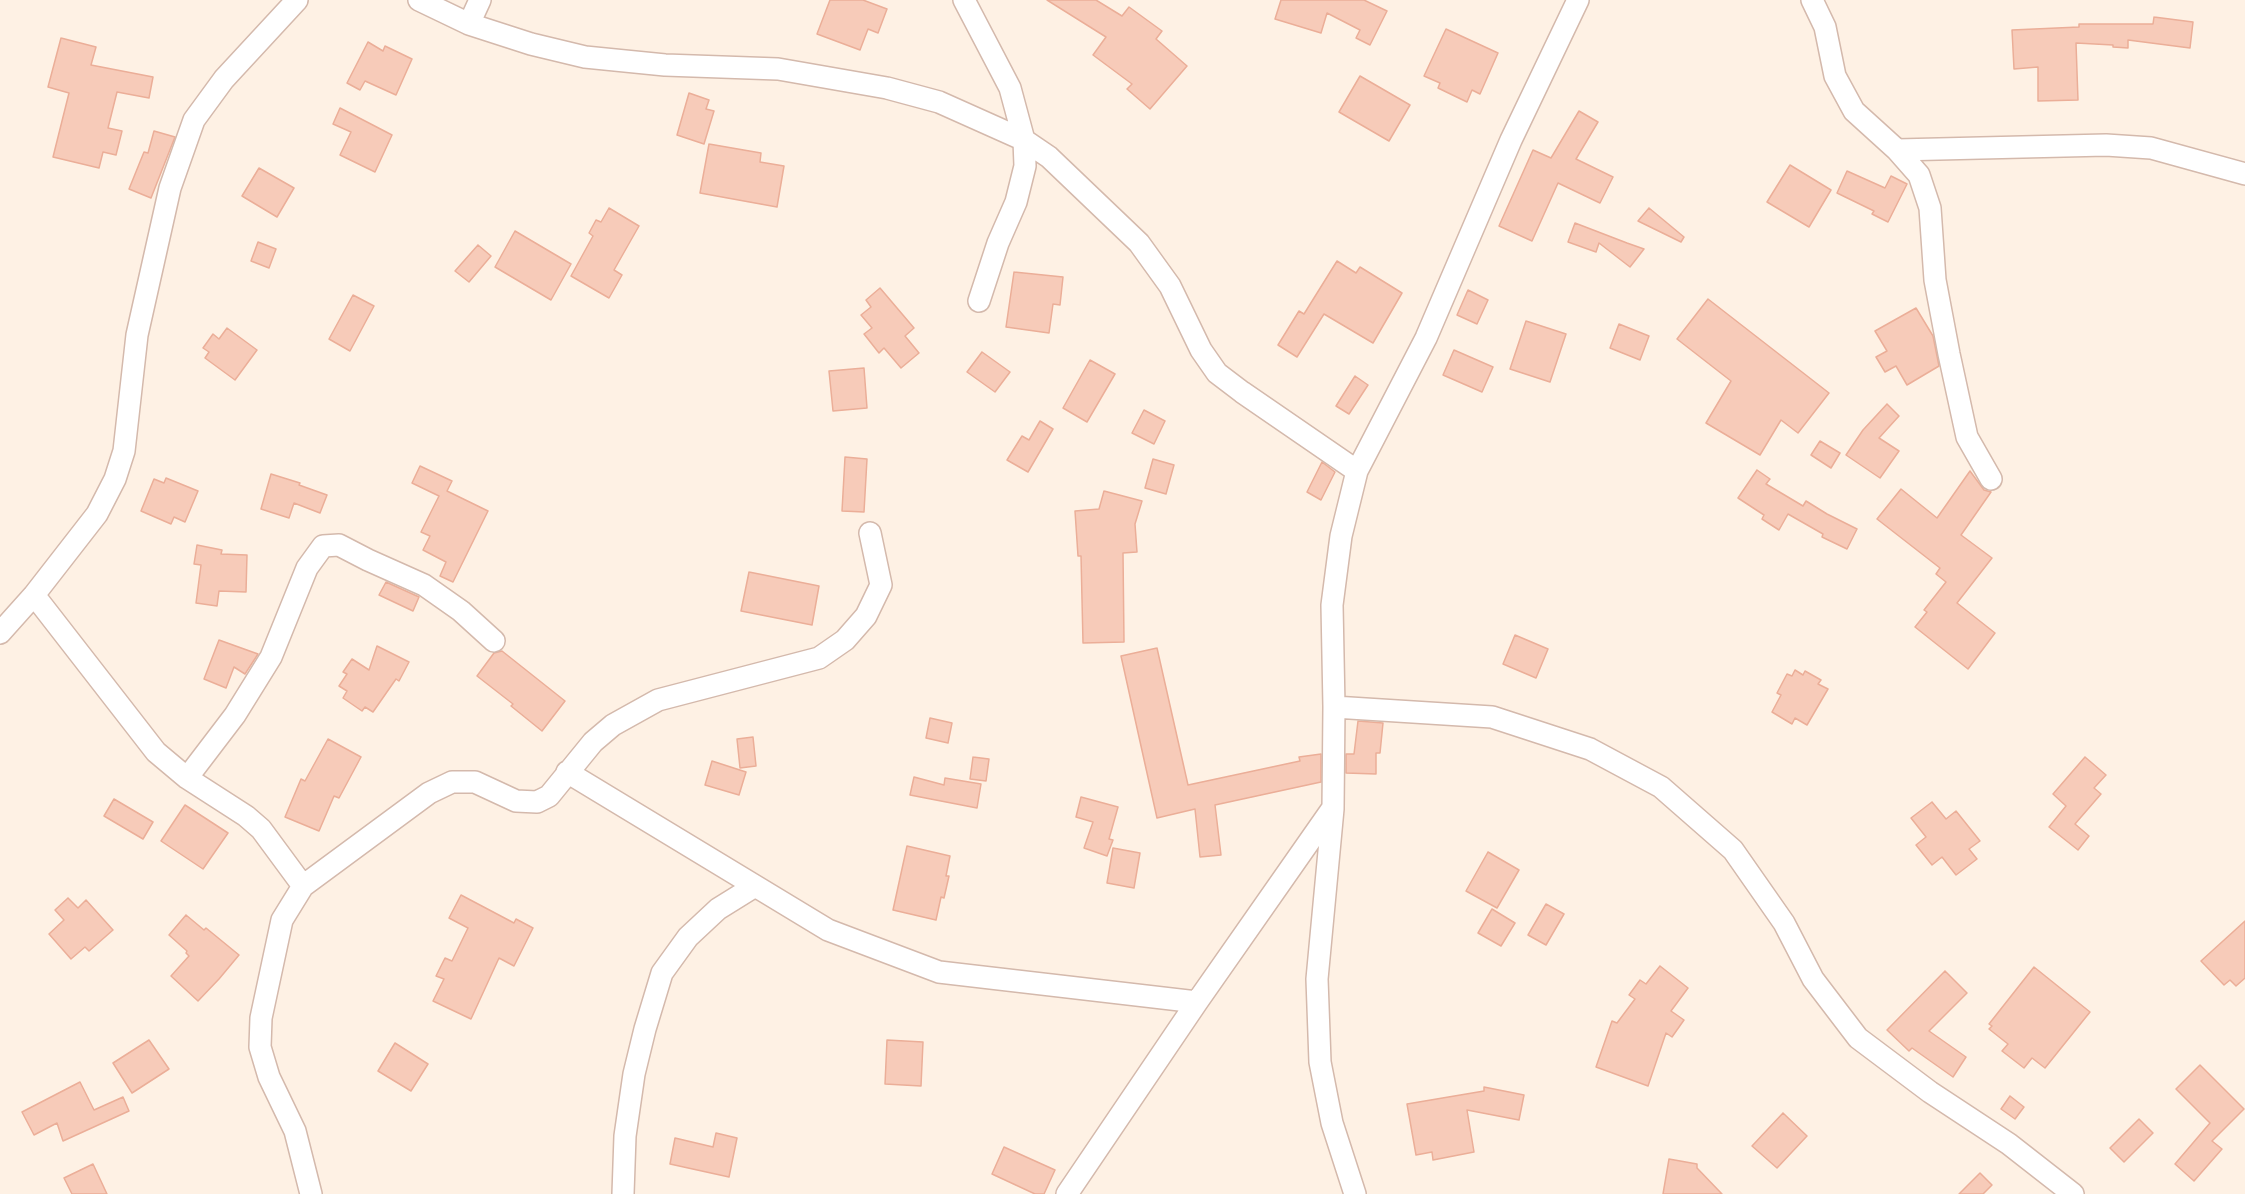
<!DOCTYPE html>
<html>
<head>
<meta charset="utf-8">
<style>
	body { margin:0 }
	canvas { display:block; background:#fef1e4 }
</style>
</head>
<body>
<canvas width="2245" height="1194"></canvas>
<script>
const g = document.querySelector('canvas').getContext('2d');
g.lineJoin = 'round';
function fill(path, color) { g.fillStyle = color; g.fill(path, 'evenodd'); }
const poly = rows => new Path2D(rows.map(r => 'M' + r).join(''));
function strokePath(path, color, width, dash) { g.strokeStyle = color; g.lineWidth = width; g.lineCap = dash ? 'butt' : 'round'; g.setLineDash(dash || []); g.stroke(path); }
const building = poly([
	[830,0,863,0,887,9,878,33,868,29,860,50,817,34,830,0],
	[1047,0,1096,0,1122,16,1129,7,1162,31,1156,39,1187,66,1150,109,1127,89,1132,84,1093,55,1106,37,1047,0],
	[1281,0,1364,0,1387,11,1370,45,1356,38,1360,30,1327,13,1321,33,1275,19,1281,0],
	[2154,17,2193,22,2190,48,2128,40,2128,48,2113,47,2113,45,2076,43,2078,100,2038,101,2038,67,2014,69,2012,30,2079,27,2079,24,2153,24,2154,17],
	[1446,29,1498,53,1480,94,1472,90,1467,102,1438,88,1440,83,1424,76,1446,29],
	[61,38,96,47,91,65,153,77,149,98,117,92,108,128,122,131,116,155,103,152,99,168,53,157,69,93,48,87,61,38],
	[368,42,383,51,385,46,412,59,396,95,365,81,360,90,347,83,368,42],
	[1360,76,1410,105,1389,141,1339,112,1360,76],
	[689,93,709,100,706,109,714,111,704,144,677,135,689,93],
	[340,108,392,135,375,172,340,155,351,132,333,124,340,108],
	[1579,111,1598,122,1576,159,1613,177,1600,203,1558,183,1532,241,1499,226,1533,150,1551,158,1579,111],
	[154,131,175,137,151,198,129,189,144,152,148,153,154,131],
	[709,144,761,153,760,162,784,166,777,207,700,193,709,144],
	[1790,165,1831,190,1809,227,1767,202,1790,165],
	[259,168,294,188,277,217,242,196,259,168],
	[1847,171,1885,188,1891,176,1907,184,1888,222,1872,214,1874,211,1837,193,1847,171],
	[609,208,639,226,614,270,622,275,609,298,571,276,593,236,589,233,596,220,601,222,609,208],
	[1649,208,1684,237,1681,242,1638,221,1649,208],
	[1575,223,1627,243,1644,249,1630,267,1599,243,1596,252,1568,242,1575,223],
	[515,231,571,264,551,300,495,267,515,231],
	[258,242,276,249,269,268,251,261,258,242],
	[478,245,491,256,469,282,455,271,478,245],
	[1337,261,1356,273,1360,267,1402,293,1373,343,1324,314,1297,357,1278,345,1299,311,1304,314,1337,261],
	[1014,272,1063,277,1060,305,1053,304,1049,333,1006,327,1014,272],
	[880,288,914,328,905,336,919,353,901,368,884,348,879,353,864,334,872,328,861,315,871,307,866,300,880,288],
	[1468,290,1488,300,1477,324,1457,315,1468,290],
	[353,295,374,306,350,351,329,339,353,295],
	[1708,299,1829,393,1798,433,1781,420,1760,455,1706,423,1731,381,1677,339,1708,299],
	[1916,308,1933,336,1939,366,1907,385,1896,366,1885,372,1876,357,1887,351,1875,331,1916,308],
	[1526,321,1566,334,1550,382,1510,369,1526,321],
	[1619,324,1649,336,1640,360,1610,348,1619,324],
	[227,328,257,350,235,380,205,358,209,352,203,348,213,334,219,339,227,328],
	[1454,350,1493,367,1482,392,1443,375,1454,350],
	[982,352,1010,372,995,392,967,372,982,352],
	[1090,360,1115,374,1087,422,1063,408,1090,360],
	[864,368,867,408,833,411,829,371,864,368],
	[1355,376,1368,385,1349,414,1336,406,1355,376],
	[1887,404,1899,416,1879,438,1899,451,1880,478,1846,455,1863,430,1887,404],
	[1144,410,1165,421,1154,444,1132,433,1144,410],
	[1040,421,1053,429,1028,472,1007,460,1022,436,1029,440,1040,421],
	[1820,441,1840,453,1831,468,1811,455,1820,441],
	[845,457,867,459,864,512,842,511,845,457],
	[1153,459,1174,465,1166,494,1145,488,1153,459],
	[1322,462,1335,472,1321,500,1307,492,1322,462],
	[420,466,452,481,447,491,488,511,453,582,440,576,446,562,423,550,430,536,421,532,439,496,412,483,420,466],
	[1757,470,1770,479,1766,484,1803,506,1806,501,1827,514,1857,529,1847,549,1822,537,1823,534,1788,514,1779,530,1762,519,1764,515,1738,498,1757,470],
	[1970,471,1984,490,1991,492,1961,535,1992,558,1957,603,1995,633,1968,669,1915,627,1927,612,1924,610,1946,582,1936,574,1940,568,1877,519,1901,489,1937,518,1970,471],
	[271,474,300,483,299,485,327,495,320,513,294,503,289,518,261,509,271,474],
	[166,478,198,491,185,522,174,517,171,524,141,511,154,479,164,483,166,478],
	[1104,491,1142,501,1135,524,1137,552,1123,553,1124,642,1083,643,1081,556,1078,556,1075,511,1099,509,1104,491],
	[197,545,222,550,221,554,247,555,246,592,219,591,217,606,196,603,201,565,194,564,197,545],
	[749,572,819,586,812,625,741,611,749,572],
	[386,582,419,597,413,611,379,595,386,582],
	[1515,635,1548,649,1536,678,1503,664,1515,635],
	[219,640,258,654,245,674,234,667,226,688,204,679,219,640],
	[377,646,409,662,399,681,396,679,373,712,365,707,362,711,343,698,347,691,339,686,347,674,343,672,352,659,369,670,377,646],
	[1157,648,1188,785,1300,761,1299,757,1321,754,1321,782,1215,805,1221,855,1200,857,1195,809,1157,818,1121,656,1157,648],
	[502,651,565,701,542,731,511,706,513,704,477,676,494,653,502,651],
	[1795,670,1803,675,1805,671,1821,680,1818,684,1828,689,1807,725,1795,718,1792,724,1772,712,1781,695,1777,693,1787,674,1792,676,1795,670],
	[930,718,952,723,948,743,926,738,930,718],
	[1358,721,1383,723,1380,753,1376,753,1376,774,1346,773,1346,754,1354,754,1358,721],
	[753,737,756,766,740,768,737,739,753,737],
	[328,739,361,757,339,798,334,796,319,831,285,817,301,779,305,781,328,739],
	[973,757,989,759,986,781,970,779,973,757],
	[2085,757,2106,775,2094,788,2101,794,2075,824,2089,836,2078,850,2049,827,2066,806,2053,794,2085,757],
	[712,761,746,772,739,795,705,785,712,761],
	[914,777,944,785,945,778,981,784,977,808,910,795,914,777],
	[1081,797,1118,807,1109,839,1113,840,1107,856,1084,848,1093,822,1076,817,1081,797],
	[114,799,153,822,143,839,104,816,114,799],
	[1932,802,1946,819,1956,811,1980,841,1969,849,1977,859,1956,875,1942,857,1932,865,1916,845,1926,837,1911,818,1932,802],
	[185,805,228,833,203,869,161,841,185,805],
	[907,846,950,856,946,876,949,876,944,898,941,897,936,920,893,910,907,846],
	[1113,848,1140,853,1134,888,1107,883,1113,848],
	[1488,852,1519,870,1497,908,1466,891,1488,852],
	[461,895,514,923,516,919,533,928,514,966,499,958,471,1019,433,1001,444,979,436,976,445,958,452,961,468,928,449,918,461,895],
	[68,898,78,908,86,900,113,930,89,951,85,947,71,959,49,934,64,920,55,910,68,898],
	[1546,904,1564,914,1546,945,1528,935,1546,904],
	[1492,909,1515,923,1501,946,1478,933,1492,909],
	[186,915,204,930,206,928,239,955,219,979,198,1001,171,976,189,956,186,953,187,951,169,935,186,915],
	[2245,921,2245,978,2236,986,2230,980,2224,985,2201,961,2245,921],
	[1660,966,1688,988,1671,1011,1684,1020,1672,1037,1666,1033,1648,1086,1596,1067,1612,1021,1617,1023,1635,999,1629,995,1640,980,1646,984,1660,966],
	[2034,967,2090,1012,2045,1068,2032,1058,2024,1068,2002,1051,2008,1044,1989,1029,1992,1026,1989,1024,2034,967],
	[1945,971,1967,993,1929,1031,1966,1057,1953,1077,1912,1048,1909,1051,1887,1030,1945,971],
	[149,1040,169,1069,132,1093,113,1063,149,1040],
	[887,1040,923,1042,921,1086,885,1084,887,1040],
	[395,1043,428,1064,411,1091,378,1071,395,1043],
	[2200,1065,2244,1109,2212,1141,2222,1149,2194,1181,2175,1164,2210,1123,2176,1089,2200,1065],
	[80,1082,94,1110,123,1097,129,1111,63,1141,57,1123,34,1135,22,1112,80,1082],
	[1484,1087,1524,1095,1519,1120,1467,1110,1474,1152,1433,1160,1432,1152,1416,1155,1407,1104,1484,1091,1484,1087],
	[2010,1096,2024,1107,2015,1119,2001,1109,2010,1096],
	[1783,1113,1807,1136,1777,1168,1752,1146,1783,1113],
	[2139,1119,2153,1133,2124,1162,2110,1148,2139,1119],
	[716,1133,737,1138,729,1177,670,1164,675,1138,713,1147,716,1133],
	[1004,1147,1055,1170,1044,1194,1035,1194,992,1174,1004,1147],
	[1669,1159,1697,1164,1697,1168,1722,1194,1663,1194,1669,1159],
	[93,1164,107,1194,72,1194,64,1178,93,1164],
	[1980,1173,1992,1185,1983,1194,1959,1194,1980,1173]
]);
fill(building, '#f7cbb9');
strokePath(building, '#ebae98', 1.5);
const minor = poly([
	[419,0,469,24,531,44,585,57,665,65,778,69,887,88,939,102,1024,140,1049,157,1139,243,1170,286,1201,350,1217,373,1242,392,1357,471],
	[964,0,1010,88,1024,140,1025,166,1016,202,998,243,979,301],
	[1812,0,1825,27,1835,76,1854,111,1897,150,1919,175,1930,208,1935,280,1949,354,1967,437,1991,479],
	[469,24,480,0],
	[1897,150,2106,145,2151,148,2245,174],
	[34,595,156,752,187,778,246,816,261,829,303,886],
	[0,633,34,595,97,514,115,479,124,451,137,335,170,188,194,120,224,79,297,0],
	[1334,707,1492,717,1590,749,1661,787,1733,850,1784,923,1813,979,1858,1038,1930,1092,2009,1144,2073,1194],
	[567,772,828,930,939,972,1197,1002],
	[187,778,235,715,271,657,307,568,323,546,339,545,368,560,424,585,461,611,494,641],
	[311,1194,295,1131,269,1077,260,1047,261,1018,282,920,303,886,429,793,452,782,475,782,516,801,537,802,549,796,593,742,613,725,658,700,819,658,845,640,866,616,881,585,870,533],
	[623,1194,625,1136,634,1074,645,1029,662,973,688,937,718,909,755,886],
	[1067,1194,1197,1002,1332,809],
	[1355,1194,1332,1123,1320,1062,1317,979,1333,809,1334,707,1332,605,1341,536,1357,471,1426,338,1511,140,1578,0]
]);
strokePath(minor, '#d4b9ac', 24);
strokePath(minor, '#fff', 21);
</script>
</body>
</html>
